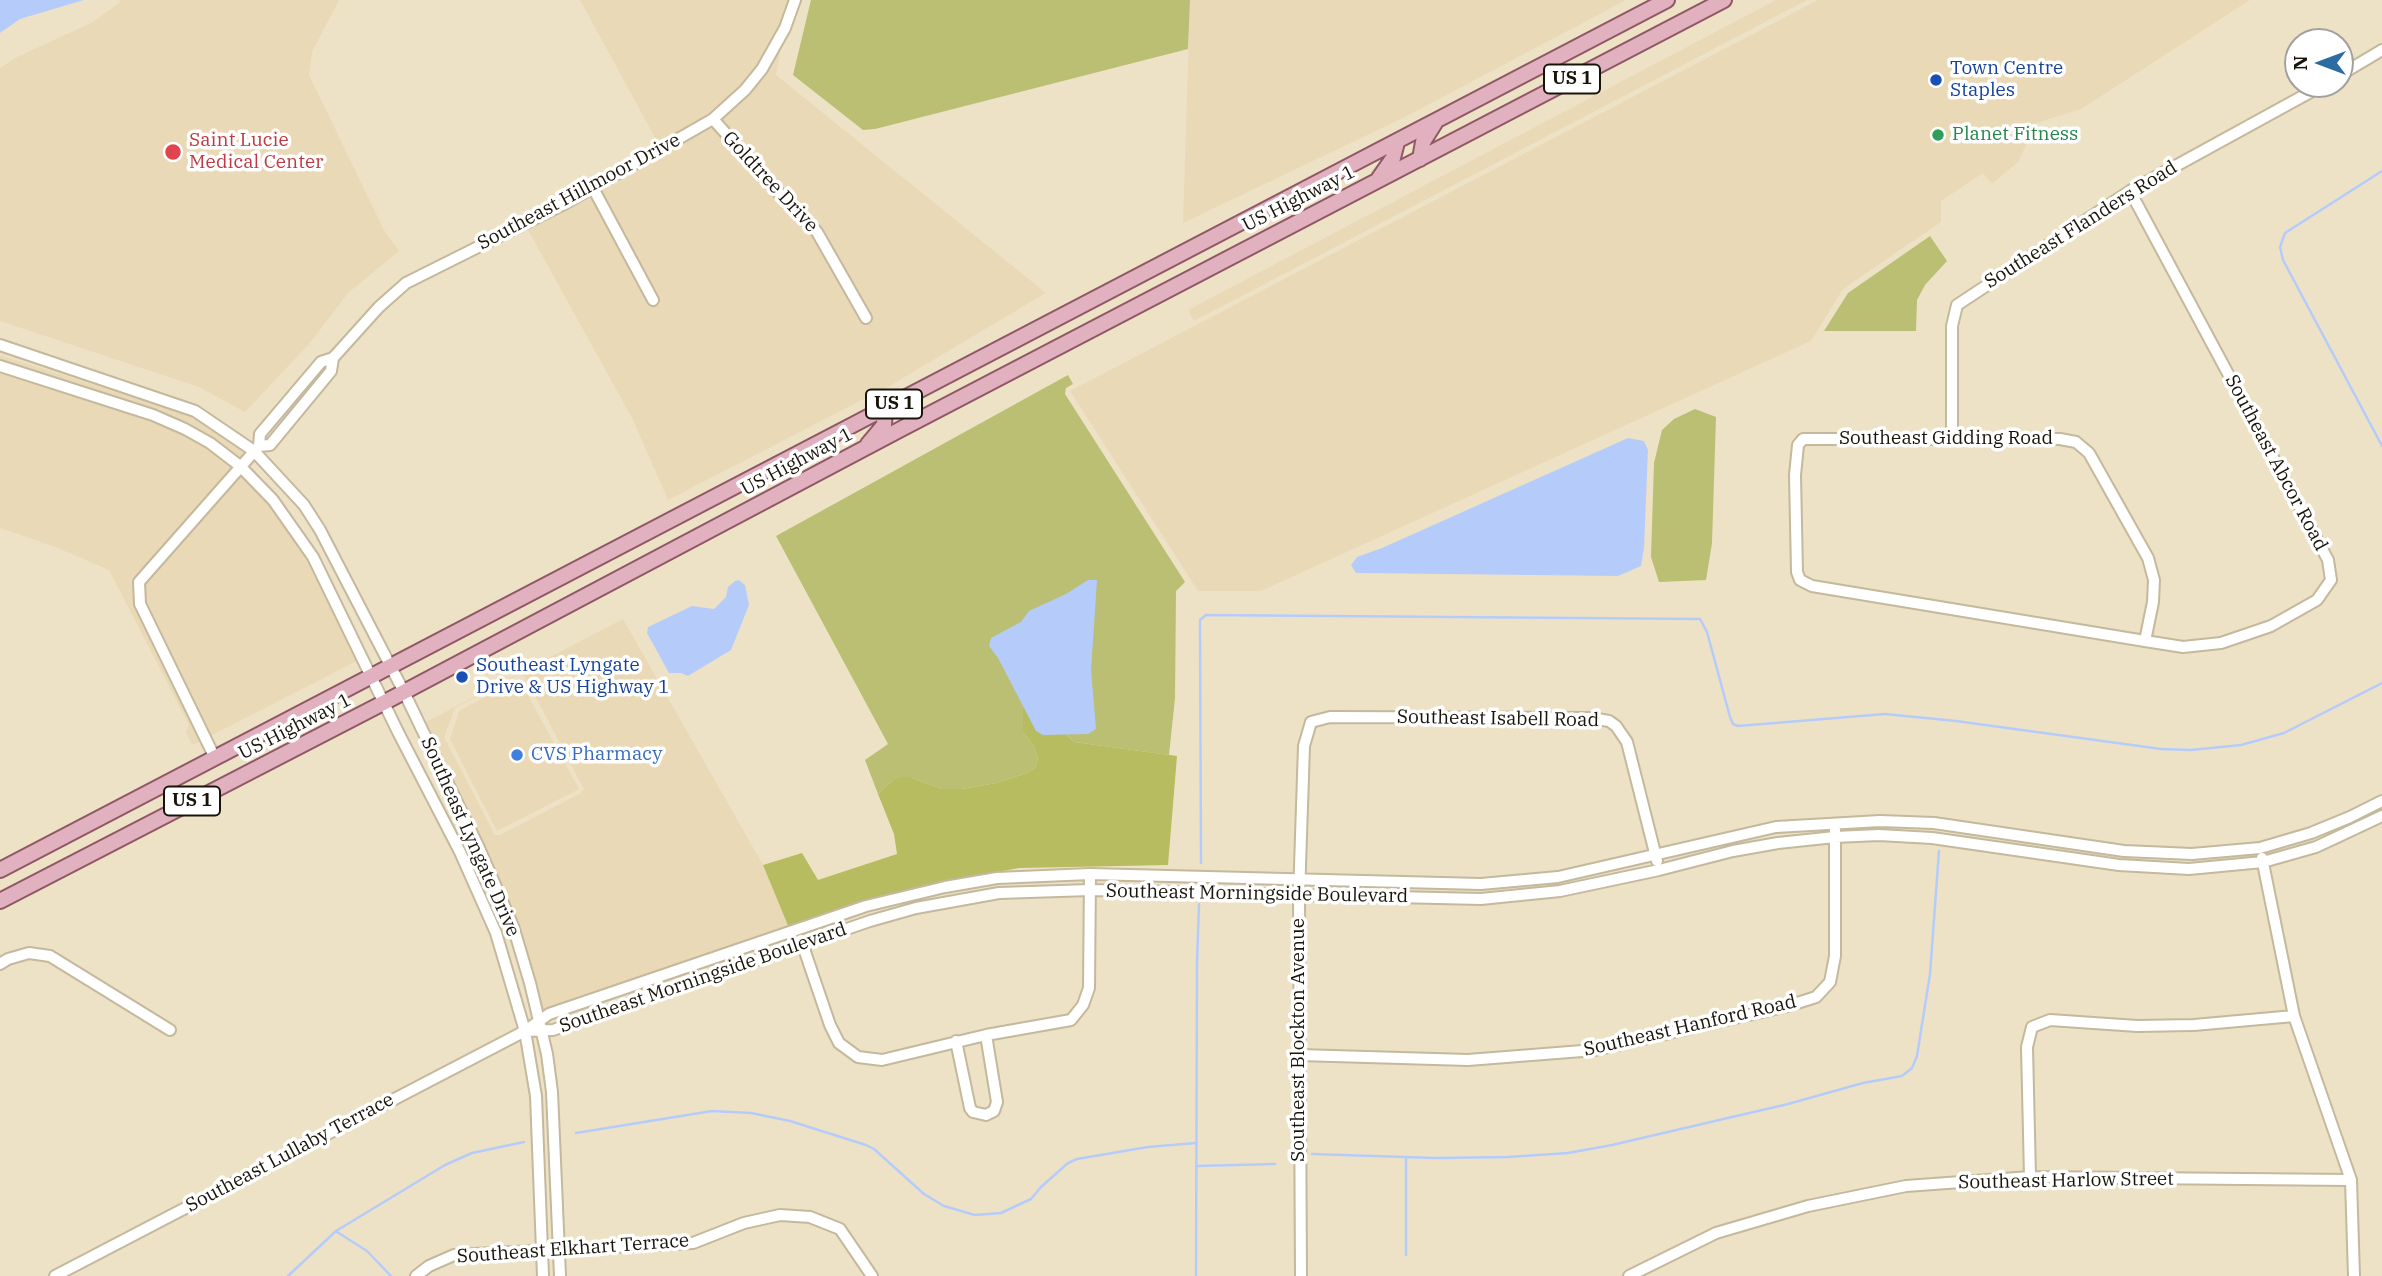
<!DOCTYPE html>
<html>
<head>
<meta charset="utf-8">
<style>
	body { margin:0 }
	#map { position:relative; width:2382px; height:1276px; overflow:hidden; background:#eee2c6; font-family:"IBM Plex Serif",serif }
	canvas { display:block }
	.north { position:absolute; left:2284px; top:28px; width:70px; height:70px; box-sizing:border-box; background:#fff; border:2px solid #a3a19d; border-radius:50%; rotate:270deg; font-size:19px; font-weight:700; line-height:28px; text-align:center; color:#18140a }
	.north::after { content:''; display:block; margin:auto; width:24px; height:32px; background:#2d6ca3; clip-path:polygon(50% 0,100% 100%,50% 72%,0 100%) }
</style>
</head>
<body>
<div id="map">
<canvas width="2382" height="1276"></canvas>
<div class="north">N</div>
</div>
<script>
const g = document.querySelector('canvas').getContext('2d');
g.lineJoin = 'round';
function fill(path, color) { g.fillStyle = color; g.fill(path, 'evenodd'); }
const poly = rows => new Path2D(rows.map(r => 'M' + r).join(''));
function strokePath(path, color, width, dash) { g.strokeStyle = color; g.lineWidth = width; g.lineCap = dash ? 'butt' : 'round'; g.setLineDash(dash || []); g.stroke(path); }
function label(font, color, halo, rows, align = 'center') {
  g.font = font + ' "IBM Plex Serif",serif'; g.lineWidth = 7; g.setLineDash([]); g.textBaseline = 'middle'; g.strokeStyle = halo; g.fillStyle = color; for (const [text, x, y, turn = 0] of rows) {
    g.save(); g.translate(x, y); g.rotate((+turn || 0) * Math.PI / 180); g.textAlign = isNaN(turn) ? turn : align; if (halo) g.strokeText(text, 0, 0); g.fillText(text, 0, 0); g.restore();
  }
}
fill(poly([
	[120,0,339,0,312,52,309,75,384,230,399,251,348,293,310,343,245,412,199,387,0,321,0,68,17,57,93,22,119,3],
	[580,0,789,0,780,26,757,66,741,87,709,116,563,199,523,219,658,143],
	[1190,0,1626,0,1403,118,1183,223],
	[1776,0,1807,0,1194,321,1188,310],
	[1818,0,2250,0,2081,109,2036,123,2018,162,1992,184,1983,173,1941,201,1941,222,1843,289,1811,341,1261,591,1198,591,1070,391],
	[781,48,776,75,1046,293,891,385,668,500,633,420,527,228,569,208,716,124,750,93,767,72],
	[0,355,192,416,234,443,244,454,239,459,213,438,187,424,155,411,0,361],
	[0,371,151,420,206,447,232,467,134,582,134,606,201,741,192,745,186,732,189,725,109,570,53,546,0,528],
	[240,474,269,503,308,560,357,661,210,736,145,603,145,584],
	[623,619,763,865,789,928,543,1012,518,925,484,847,424,723],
	[520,674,525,677,584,789,581,793,500,835,495,835,444,737,455,708],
	[519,679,579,789,497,831,450,739,459,711]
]), '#e9d9b6');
fill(poly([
	[811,0,1190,0,1188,49,875,129,863,130,793,75],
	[1930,236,1947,261,1925,285,1917,300,1916,331,1824,331,1848,293],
	[1068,375,1073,384,1066,388,1065,394,1185,582,1176,591,1175,698,1169,755,1074,742,1045,714,1023,732,1034,746,1038,758,1035,768,1027,773,996,783,962,789,942,789,912,778,892,781,878,794,865,760,888,744,776,536],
	[1695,409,1716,417,1712,543,1706,580,1659,582,1651,557,1654,463,1662,430,1674,419]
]), '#babf73');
fill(poly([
	[1027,702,1045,714,1074,742,1177,756,1168,865,1019,868,938,883,865,901,789,928,763,865,802,853,818,880,897,854,894,834,878,794,892,781,902,777,912,778,942,789,962,789,996,783,1027,773,1035,768,1038,758,1034,746,1023,732,1023,710]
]), '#b6bc5f');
fill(poly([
	[0,0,84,0,20,19,0,33],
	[1628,438,1644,441,1648,450,1644,548,1641,566,1618,576,1356,573,1351,565,1357,557,1382,548],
	[739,580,745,585,749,605,731,650,688,676,681,673,669,673,647,633,648,627,692,606,714,609,726,597,728,587,735,581],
	[1088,580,1097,580,1091,670,1096,729,1088,734,1043,735,1036,731,998,658,989,646,991,638,1021,622,1029,611,1066,594]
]), '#b5ccfb');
strokePath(poly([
	[2382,171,2285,233,2280,247,2283,260,2382,446],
	[1201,863,1200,620,1206,615,1700,619,1707,632,1730,717,1733,724,1738,726,1885,714,1956,721,2161,749,2191,750,2241,745,2284,733,2382,683],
	[576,1133,712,1111,751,1113,790,1121,866,1145,874,1149,924,1194,944,1206,975,1215,1001,1213,1031,1199,1041,1187,1068,1163,1077,1159,1148,1147,1196,1143],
	[1312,1154,1435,1158,1508,1157,1568,1153,1612,1145,1788,1104,1863,1083,1902,1076,1912,1068,1917,1056,1930,974,1939,851],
	[1196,1166,1275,1164],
	[337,1232,367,1251,391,1276],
	[1406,1255,1406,1157],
	[288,1276,336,1231,445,1165,472,1153,524,1142],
	[1196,1276,1197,963,1199,904]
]), '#b5ccfb', 2.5);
const minor = poly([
	[2340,75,2382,50],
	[713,119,777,191,817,232,866,318],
	[593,188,653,300],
	[2130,191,2328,560,2331,580,2317,600,2271,626,2221,643,2183,647,2145,641,1812,586,1800,580,1797,572,1795,475,1798,445,1803,439,2060,439,2076,442,2089,453,2148,558,2154,580,2153,602,2145,641],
	[0,345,195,411,254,451,304,505,320,530,404,692,479,848,513,926,530,983,547,1054,552,1092,560,1276],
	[0,366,153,415,185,429,210,443,240,466,273,500,313,557,398,732,460,852,496,933,525,1031,536,1096,543,1276],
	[1952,439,1952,326,1957,305,2130,191,2325,84],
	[259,446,270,445,331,371,333,358],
	[215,758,140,604,139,582,259,446,260,434,321,362,333,358,379,307,406,283,566,203,713,119,745,90,762,69,785,28,795,0],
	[2262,858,2294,1016,2351,1180,2354,1276],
	[801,940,830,1025,839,1043,858,1057,882,1060,986,1035,1071,1020,1083,1005,1089,988,1090,874],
	[0,964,8,959,29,953,50,956,170,1030],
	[525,1031,553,1030,870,921,916,908,999,893,1090,890,1481,899,1560,891,1659,870,1733,851,1778,843,1835,837,1879,835,1932,838,2119,865,2189,869,2263,862,2316,847,2382,816],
	[956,1041,970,1108,973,1112,986,1115,994,1111,997,1102,986,1035],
	[1299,1055,1468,1060,1595,1050,1788,1006,1816,997,1830,982,1835,956,1835,829],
	[2030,1177,2027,1047,2032,1027,2050,1020,2137,1026,2194,1025,2294,1016],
	[55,1276,525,1031,549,1014,866,906,945,887,997,878,1090,874,1481,884,1558,877,1776,827,1880,821,1934,823,2124,851,2192,854,2260,848,2311,833,2350,817,2382,801],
	[416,1276,429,1266,454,1255,693,1243,744,1223,780,1215,810,1217,840,1229,872,1276],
	[1301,1276,1299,896,1304,746,1311,722,1330,717,1591,718,1609,721,1616,726,1627,742,1657,861],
	[1629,1276,1716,1233,1808,1206,1906,1186,2030,1177,2351,1180]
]);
const major = poly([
	[1420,159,1423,142,1435,123],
	[1379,178,1393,158,1397,142],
	[868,444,884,425,885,409],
	[0,870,1667,0],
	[0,901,385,702,901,429,1724,0]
]);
strokePath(minor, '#c4b89d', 14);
strokePath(major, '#8f5865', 18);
strokePath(minor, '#fff', 10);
strokePath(major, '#e2b1c0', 14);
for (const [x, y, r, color] of [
	[1936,80,7,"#1a4fb4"],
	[1938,135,7,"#2e9e5b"],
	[173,152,9,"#e0444e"],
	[462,677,7,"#1a4fb4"],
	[517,755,7,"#3f7fe0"]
]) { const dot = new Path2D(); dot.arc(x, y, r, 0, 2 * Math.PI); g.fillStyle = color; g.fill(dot); strokePath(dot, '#fff', 2.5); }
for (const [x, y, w] of [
	[1572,79,56],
	[894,404,56],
	[192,801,56]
]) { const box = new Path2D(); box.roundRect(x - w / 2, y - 14.5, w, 29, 5); g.fillStyle = '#fff'; g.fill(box); strokePath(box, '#18140a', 2); }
label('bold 18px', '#18140a', null, [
	["US 1",1572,79],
	["US 1",894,404],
	["US 1",192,801]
]);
label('19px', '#164399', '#fff', [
	["Town Centre",1950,69],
	["Staples",1950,91],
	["Southeast Lyngate",476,666],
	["Drive & US Highway 1",476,688]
], 'left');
label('19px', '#27864d', '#fff', [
	["Planet Fitness",1952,135]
], 'left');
label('19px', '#be3a42', '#fff', [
	["Saint Lucie",189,141],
	["Medical Center",189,163]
], 'left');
label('19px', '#18140a', '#fff', [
	["Goldtree Drive",770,182,47],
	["Southeast Hillmoor Drive",579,192,-28],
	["US Highway 1",1299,199,-27],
	["Southeast Flanders Road",2081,225,-32],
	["Southeast Gidding Road",1946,439],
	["US Highway 1",797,462,-28],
	["Southeast Abcor Road",2276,463,62],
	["Southeast Isabell Road",1498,719,1],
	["US Highway 1",295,727,-27],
	["Southeast Lyngate Drive",470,837,66],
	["Southeast Morningside Boulevard",1257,894,1],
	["Southeast Morningside Boulevard",703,978,-19],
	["Southeast Hanford Road",1690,1026,-13],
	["Southeast Blockton Avenue",1299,1040,-90],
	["Southeast Lullaby Terrace",290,1153,-28],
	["Southeast Harlow Street",2066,1181,-1],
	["Southeast Elkhart Terrace",573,1249,-4]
]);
label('19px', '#366cbe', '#fff', [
	["CVS Pharmacy",531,755]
], 'left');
</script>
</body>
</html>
